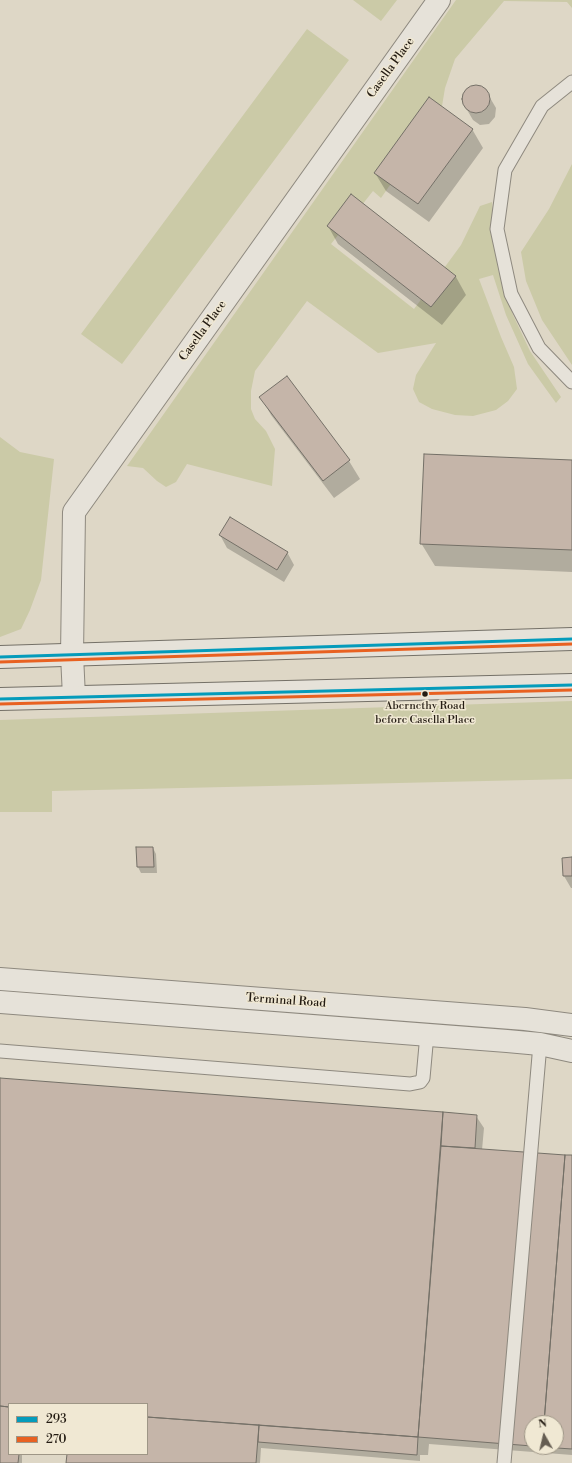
<!DOCTYPE html>
<html>
<head>
<meta charset="utf-8">
<style>
	body { margin:0 }
	#map { position:relative; width:572px; height:1463px; overflow:hidden; background:#ded7c6; font-family:"Libre Bodoni",serif }
	canvas { display:block }
	.legend { position:absolute; left:8px; top:1403px; width:140px; height:52px; box-sizing:border-box; background:#f0e8d3; border:1px solid #9e9686; margin:0; padding:5px 7px; list-style:none; font-size:12px; color:#241c13 }
	.legend li { display:flex; align-items:center; gap:8px; height:20px }
	.legend b { width:20px; border:1px solid #9e9686 }
	.north { position:absolute; left:524px; top:1415px; width:40px; height:40px; box-sizing:border-box; background:#f0e8d3; border:1px solid #9e9686; border-radius:50%; rotate:352deg; font-size:11px; font-weight:700; line-height:16px; text-align:center; color:#241c13 }
	.north::after { content:''; display:block; margin:auto; width:14px; height:18px; background:#655d52; clip-path:polygon(50% 0,100% 100%,50% 72%,0 100%) }
</style>
</head>
<body>
<div id="map">
<canvas width="572" height="1463"></canvas>
<ul class="legend">
<li><b style="height:5px;background:#049bbb"></b>293</li>
<li><b style="height:5px;background:#e86121"></b>270</li>
</ul>
<div class="north">N</div>
</div>
<script>
const g = document.querySelector('canvas').getContext('2d');
g.lineJoin = 'round';
function fill(path, color) { g.fillStyle = color; g.fill(path, 'evenodd'); }
const poly = rows => new Path2D(rows.map(r => 'M' + r).join(''));
function strokePath(path, color, width, dash) { g.strokeStyle = color; g.lineWidth = width; g.lineCap = dash ? 'butt' : 'round'; g.setLineDash(dash || []); g.stroke(path); }
function label(font, color, halo, rows, align = 'center') {
  g.font = font + ' "Libre Bodoni",serif'; g.lineWidth = 3; g.setLineDash([]); g.textBaseline = 'middle'; g.strokeStyle = halo; g.fillStyle = color; for (const [text, x, y, turn = 0] of rows) {
    g.save(); g.translate(x, y); g.rotate((+turn || 0) * Math.PI / 180); g.textAlign = isNaN(turn) ? turn : align; if (halo) g.strokeText(text, 0, 0); g.fillText(text, 0, 0); g.restore();
  }
}
fill(poly([
	[353,0,397,0,381,21],
	[456,0,572,0,572,8,567,2,504,1,455,59,445,88,441,112,381,198,373,191,331,244,414,309,461,245,480,206,492,202,498,269,513,315,530,351,561,397,556,403,528,364,506,315,493,275,479,279,501,337,514,367,517,389,508,401,496,410,473,416,455,415,432,409,419,402,413,389,416,375,436,343,378,353,307,301,255,371,251,391,251,409,255,419,266,431,275,449,272,486,187,464,176,482,166,487,157,481,143,468,127,466],
	[307,29,349,60,122,364,81,334],
	[572,164,572,365,542,320,526,281,521,252,549,209],
	[0,437,20,452,54,459,41,580,30,610,21,629,0,637],
	[572,701,572,779,52,791,52,812,0,812,0,720]
]), '#cbcaa7');
fill(poly([
	[479,86,486,91,496,108,495,117,489,124,480,125,473,120,463,103,463,95,468,88],
	[472,129,483,148,429,222,386,191,375,173],
	[328,226,456,277,466,295,442,325,338,244],
	[286,378,349,461,360,479,334,498,271,415,261,397],
	[572,461,572,572,435,566,421,543],
	[220,535,287,552,294,565,284,582,227,548],
	[137,848,153,848,156,854,157,873,141,873,138,867],
	[572,858,572,888,571,888,564,876],
	[0,1079,476,1116,484,1128,482,1150,572,1156,572,1455,429,1444,428,1455,420,1455,420,1461,261,1448,260,1463,67,1463,68,1454,147,1454,147,1404,9,1404,9,1454,22,1454,22,1463,0,1463],
	[532,1423,556,1423,556,1447,532,1447]
]), '#0003');
const building = poly([
	'462 99a14 14 0 1 1 28 0a14 14 0 1 1-28 0Z',
	[429,97,473,129,418,204,374,173,429,97],
	[351,194,456,276,431,307,327,226,351,194],
	[287,376,350,460,323,481,259,397,287,376],
	[424,454,572,460,572,550,420,544,424,454],
	[230,517,288,552,277,570,219,535,230,517],
	[136,847,153,847,154,867,137,867,136,847],
	[572,857,572,876,563,876,562,858,572,857],
	[0,1078,443,1112,418,1437,147,1417,147,1404,9,1404,9,1407,0,1406,0,1078],
	[443,1112,477,1115,475,1148,441,1146,443,1112],
	[441,1146,565,1155,544,1423,532,1423,532,1446,418,1437,441,1146],
	[565,1155,572,1155,572,1449,542,1447,556,1447,556,1423,544,1423,565,1155],
	[0,1406,9,1407,9,1454,19,1454,18,1463,0,1463,0,1406],
	[147,1417,259,1425,256,1463,66,1463,67,1454,147,1454,147,1417],
	[259,1425,418,1437,417,1455,258,1442,259,1425]
]);
fill(building, '#c5b5a9');
strokePath(building, '#747067', 1);
const service = poly([
	[572,82,542,106,505,170,497,229,511,294,539,348,572,382],
	[0,1051,410,1084,420,1082,423,1078,427,1034],
	[504,1463,540,1044]
]);
const minor = poly([
	[74,697,72,655,74,512,439,0],
	[0,979,525,1019,572,1025],
	[0,1002,507,1041,540,1044,572,1051]
]);
const secondary = poly([
	[0,657,572,639],
	[0,699,572,685]
]);
strokePath(service, '#8e897f', 15);
strokePath(minor, '#8e897f', 24);
strokePath(secondary, '#747067', 24);
strokePath(service, '#e6e2d9', 13);
strokePath(minor, '#e6e2d9', 22);
strokePath(secondary, '#e6e2d9', 22);
strokePath(poly([
	[0,657,572,639],
	[0,699,572,685]
]), '#049bbb', 3);
strokePath(poly([
	[0,662,572,644],
	[0,704,572,690]
]), '#e86121', 3);
for (const [x, y, r, color] of [
	[425,694,3.5,"#241c13"]
]) { const dot = new Path2D(); dot.arc(x, y, r, 0, 2 * Math.PI); g.fillStyle = color; g.fill(dot); strokePath(dot, '#f0e8d3', 1.5); }
label('11px', '#241c13', '#f0e8d3', [
	["Abernethy Road",425,706],
	["before Casella Place",425,720]
]);
label('12px', '#241c13', '#f0e8d3', [
	["Casella Place",391,68,-54],
	["Casella Place",203,331,-54],
	["Terminal Road",286,1001,4]
]);
</script>
</body>
</html>
